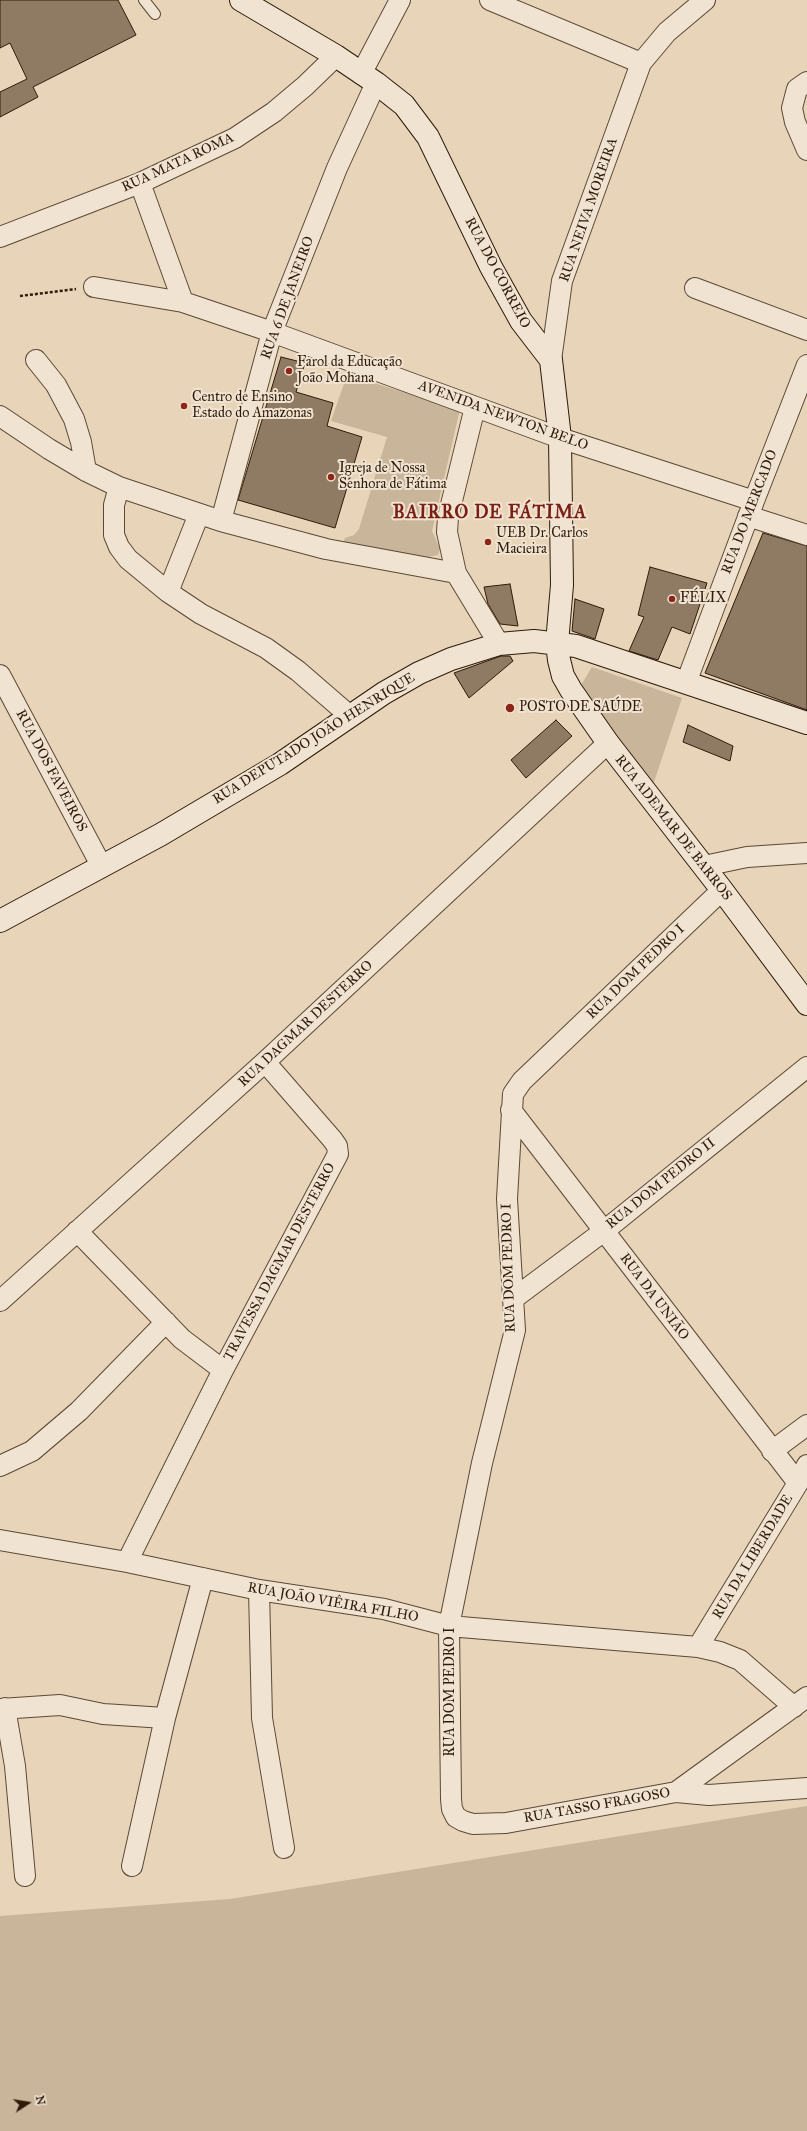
<!DOCTYPE html>
<html>
<head>
<meta charset="utf-8">
<style>
	body { margin:0 }
	#map { position:relative; width:807px; height:2131px; overflow:hidden; background:#e8d4b8; font-family:"IM FELL Great Primer",serif }
	canvas { display:block }
	.north { position:absolute; left:8px; top:2083px; width:40px; height:40px; -webkit-text-stroke:3px #f0e3d1; paint-order:stroke; rotate:78deg; font-size:11px; font-weight:700; line-height:16px; text-align:center; color:#2e1b09 }
	.north::after { content:''; display:block; margin:auto; width:14px; height:18px; background:#2e1b09; clip-path:polygon(50% 0,100% 100%,50% 72%,0 100%) }
</style>
</head>
<body>
<div id="map">
<canvas width="807" height="2131"></canvas>
<div class="north">N</div>
</div>
<script>
const g = document.querySelector('canvas').getContext('2d');
g.lineJoin = 'round';
function fill(path, color) { g.fillStyle = color; g.fill(path, 'evenodd'); }
const poly = rows => new Path2D(rows.map(r => 'M' + r).join(''));
function strokePath(path, color, width, dash) { g.strokeStyle = color; g.lineWidth = width; g.lineCap = dash ? 'butt' : 'round'; g.setLineDash(dash || []); g.stroke(path); }
function label(font, color, halo, rows, align = 'center') {
  g.font = font + ' "IM FELL Great Primer",serif'; g.lineWidth = 4; g.setLineDash([]); g.textBaseline = 'middle'; g.strokeStyle = halo; g.fillStyle = color; for (const [text, x, y, turn = 0] of rows) {
    g.save(); g.translate(x, y); g.rotate((+turn || 0) * Math.PI / 180); g.textAlign = isNaN(turn) ? turn : align; if (halo) g.strokeText(text, 0, 0); g.fillText(text, 0, 0); g.restore();
  }
}
fill(poly([
	[347,375,460,409,432,531,440,549,438,555,428,557,343,544,345,538,354,535,359,529,387,437,331,421],
	[592,667,682,698,652,788,578,690],
	[807,1806,807,2131,0,2131,0,1916,230,1899]
]), '#c8b59a');
const building = poly([
	[0,0,118,0,136,35,33,87,38,97,0,117,0,92,27,79,10,43,0,48,0,0],
	[281,357,305,363,296,392,333,403,327,426,362,437,335,528,238,500,281,357],
	[763,533,807,546,807,710,705,673,763,533],
	[650,567,707,583,690,634,672,627,658,660,629,651,644,617,638,615,650,567],
	[510,584,518,626,500,624,488,604,484,587,510,584],
	[575,599,604,609,595,639,572,631,575,599],
	[501,656,510,656,513,661,469,698,454,673,501,656],
	[556,720,572,736,526,778,511,760,556,720],
	[688,725,733,746,730,761,683,742,688,725]
]);
fill(building, '#8f7b64');
strokePath(building, '#2e1b09', 1);
const lane = poly([
	[144,0,155,14]
]);
const street = poly([
	[490,0,641,63],
	[361,74,400,0],
	[807,82,797,89,792,108,795,122,807,150],
	[140,183,183,302],
	[0,237,140,183,235,138,274,112,305,86,336,56],
	[94,287,183,302,272,332,560,438,754,501],
	[695,288,807,330],
	[36,360,56,385,74,419,81,442,86,471],
	[551,360,562,281,641,63,667,32,705,0],
	[475,407,448,517,447,532,456,573,499,644],
	[0,416,49,449,86,471,119,487,221,521,326,549,456,573],
	[119,487,114,505,114,535,119,547,128,559,168,592,201,614,266,648,298,671,350,716],
	[748,516,807,535],
	[221,521,272,332,337,168,376,83],
	[168,592,199,514],
	[0,675,102,867],
	[686,683,754,501,807,365],
	[704,866,747,857,807,853],
	[722,890,522,1081,513,1094,507,1199,515,1330,482,1463,449,1626,451,1799,452,1809,456,1817,463,1821,473,1824,506,1823,676,1792,709,1795,807,1788],
	[511,1110,798,1483],
	[77,1231,182,1339,223,1370],
	[513,1299,604,1231,807,1067],
	[0,1301,265,1062,608,743],
	[772,1451,807,1425],
	[0,1466,32,1451,79,1411,166,1322],
	[0,1540,127,1562,259,1590,384,1609,449,1626,698,1647,720,1652,740,1660,794,1707],
	[127,1562,223,1370,338,1154,337,1146,332,1139,265,1062],
	[259,1590,262,1718,284,1848],
	[698,1647,798,1483,807,1465],
	[5,1708,15,1766,25,1876],
	[0,1709,60,1705,103,1714,165,1718],
	[676,1792,807,1697],
	[132,1866,165,1718,203,1578]
]);
const secondary = poly([
	[241,0,336,56,376,83,404,105,428,137,491,267,521,321,551,360,560,438,562,585,557,643,559,660,563,676,571,690,608,743,722,890,807,1004],
	[0,921,160,835,280,764,384,693,419,673,451,659,499,644,534,641,576,646,807,723]
]);
strokePath(lane, '#5c4935', 12);
strokePath(street, '#5c4935', 22);
strokePath(secondary, '#2e1b09', 24);
strokePath(poly([
	[20,296,76,289]
]), '#2e1b09', 2.5, [3, 2]);
strokePath(lane, '#f0e3d1', 10);
strokePath(street, '#f0e3d1', 20);
strokePath(secondary, '#f0e3d1', 22);
for (const [x, y, r, color] of [
	[289,371,4,"#8f2418"],
	[184,406,4,"#8f2418"],
	[331,477,4,"#8f2418"],
	[488,542,4,"#8f2418"],
	[672,599,4,"#8f2418"],
	[510,708,5,"#8f2418"]
]) { const dot = new Path2D(); dot.arc(x, y, r, 0, 2 * Math.PI); g.fillStyle = color; g.fill(dot); strokePath(dot, '#f0e3d1', 1.5); }
label('14px', '#2e1b09', '#f0e3d1', [
	["RUA MATA ROMA",178,163,-25],
	["RUA NEIVA MOREIRA",589,210,-71],
	["RUA DO CORREIO",497,273,62],
	["RUA 6 DE JANEIRO",288,298,-70],
	["AVENIDA NEWTON BELO",503,416,20],
	["RUA DO MERCADO",750,512,-69],
	["RUA DEPUTADO JOÃO HENRIQUE",314,739,-32],
	["RUA DOS FAVEIROS",51,771,62],
	["RUA ADEMAR DE BARROS",673,828,52],
	["RUA DOM PEDRO I",636,972,-44],
	["RUA DAGMAR DESTERRO",306,1024,-43],
	["RUA DOM PEDRO II",661,1184,-39],
	["TRAVESSA DAGMAR DESTERRO",280,1262,-62],
	["RUA DOM PEDRO I",509,1268,-92],
	["RUA DA UNIÃO",654,1297,53],
	["RUA DA LIBERDADE",753,1557,-59],
	["RUA JOÃO VIÊIRA FILHO",333,1603,10],
	["RUA DOM PEDRO I",451,1692,-90],
	["RUA TASSO FRAGOSO",597,1806,-10]
]);
label('14px', '#2e1b09', '#f0e3d1', [
	["Farol da Educação",297,363],
	["João Mohana",297,379],
	["Centro de Ensino",192,398],
	["Estado do Amazonas",192,414],
	["Igreja de Nossa",339,469],
	["Senhora de Fátima",339,485],
	["UEB Dr. Carlos",496,534],
	["Macieira",496,550],
	["FÉLIX",680,599],
	["POSTO DE SAÚDE",519,708]
], 'left');
g.letterSpacing = '1px';
label('bold 18px', '#7a1f14', '#f0e3d1', [
	["BAIRRO DE FÁTIMA",490,514]
]);
g.letterSpacing = '0px';
</script>
</body>
</html>
